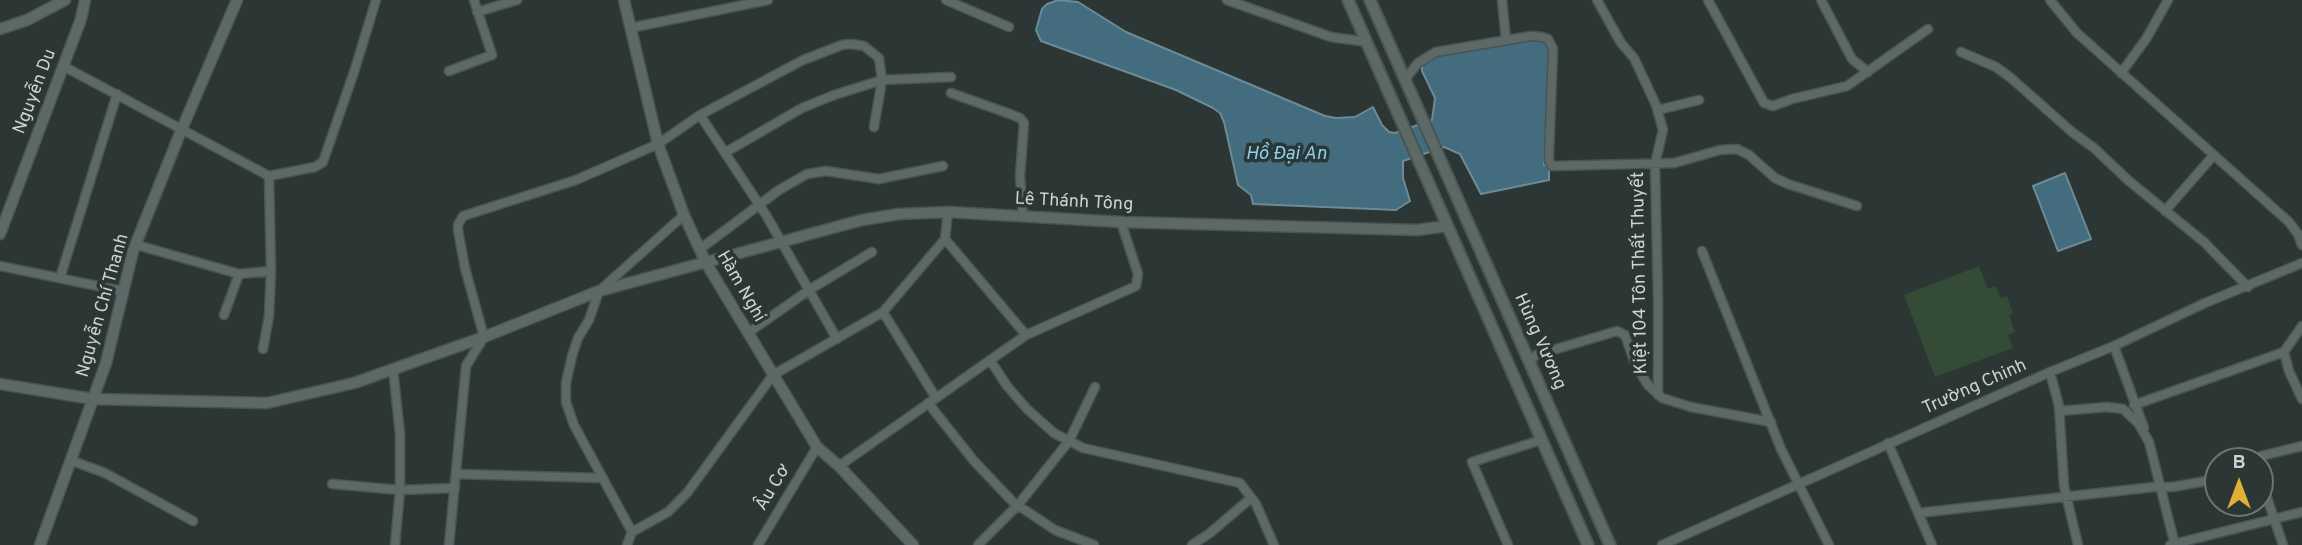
<!DOCTYPE html>
<html>
<head>
<meta charset="utf-8">
<style>
	body { margin:0 }
	#map { position:relative; width:2302px; height:545px; overflow:hidden; background:#2b3635; font-family:Overpass,sans-serif }
	canvas { display:block }
	.north { position:absolute; left:2204px; top:447px; width:70px; height:70px; box-sizing:border-box; background:#2b3635; border:2px solid #6b7574; border-radius:50%; rotate:0deg; font-size:19px; font-weight:700; line-height:28px; text-align:center; color:#ccd3d2 }
	.north::after { content:''; display:block; margin:auto; width:24px; height:32px; background:#e1af34; clip-path:polygon(50% 0,100% 100%,50% 72%,0 100%) }
</style>
</head>
<body>
<div id="map">
<canvas width="2302" height="545"></canvas>
<div class="north">B</div>
</div>
<script>
const g = document.querySelector('canvas').getContext('2d');
g.lineJoin = 'round';
function fill(path, color) { g.fillStyle = color; g.fill(path, 'evenodd'); }
const poly = rows => new Path2D(rows.map(r => 'M' + r).join(''));
function strokePath(path, color, width, dash) { g.strokeStyle = color; g.lineWidth = width; g.lineCap = dash ? 'butt' : 'round'; g.setLineDash(dash || []); g.stroke(path); }
function label(font, color, halo, rows, align = 'center') {
  g.font = font + ' Overpass,sans-serif'; g.lineWidth = 7; g.setLineDash([]); g.textBaseline = 'middle'; g.strokeStyle = halo; g.fillStyle = color; for (const [text, x, y, turn = 0] of rows) {
    g.save(); g.translate(x, y); g.rotate((+turn || 0) * Math.PI / 180); g.textAlign = isNaN(turn) ? turn : align; if (halo) g.strokeText(text, 0, 0); g.fillText(text, 0, 0); g.restore();
  }
}
fill(poly([
	[1979,266,1988,289,1996,286,2000,298,2007,296,2013,313,2009,315,2015,332,2008,335,2013,348,1935,377,1904,295]
]), '#344b36');
const water = poly([
	[1058,0,1078,2,1126,32,1325,116,1336,118,1355,117,1373,107,1382,125,1389,132,1395,133,1432,120,1435,98,1422,71,1422,64,1427,58,1540,33,1547,34,1550,40,1544,165,1549,166,1549,180,1481,194,1460,154,1444,147,1403,161,1403,178,1410,201,1396,210,1253,204,1251,195,1238,185,1224,122,1220,113,1213,108,1176,90,1041,41,1036,30,1042,9,1047,4,1058,0],
	[2065,173,2091,239,2058,251,2033,186,2065,173]
]);
fill(water, '#436c7e');
strokePath(water, '#6c8b97', 2);
const minor = poly([
	[946,0,1009,27],
	[1227,0,1331,37,1367,42],
	[1502,0,1506,40],
	[1597,0,1621,43,1634,58,1656,105,1663,130,1655,164,1658,299,1658,395],
	[1708,0,1764,103,1773,106,1792,99,1847,86,1928,29],
	[1821,0,1852,59,1868,72],
	[2050,0,2077,33,2289,222,2298,234,2302,245],
	[477,12,517,0],
	[630,28,768,0],
	[1961,52,1996,67,2011,78,2072,132,2094,148,2129,181,2204,242,2248,287],
	[63,66,269,176,315,167,323,162,354,72,376,0],
	[449,71,492,55,474,0],
	[2121,73,2146,39,2168,0],
	[1406,78,1418,63,1436,52,1531,36,1542,37,1548,39,1553,49,1549,154,1549,161,1552,166,1674,163,1720,150,1737,149,1749,155,1775,178,1788,184,1857,206],
	[951,93,1010,114,1020,118,1024,123,1020,176,1023,217],
	[1658,110,1699,100],
	[700,115,766,215,837,339],
	[726,152,802,108,834,95,882,80,951,77],
	[2165,211,2213,156],
	[945,239,1026,335],
	[137,245,239,274,271,271],
	[700,249,779,190,807,174,826,171,879,179,943,166],
	[1702,251,1781,449,1829,545],
	[0,266,122,291],
	[60,278,117,94],
	[883,312,936,398],
	[224,315,239,274],
	[748,333,809,290,872,252],
	[2114,346,2144,428],
	[263,349,269,316,271,271,269,176],
	[2284,352,2289,371,2302,399],
	[990,360,1007,386,1027,409,1054,433,1083,448,1240,483,1256,504,1274,545],
	[1529,362,1536,355,1617,331,1625,335,1636,366,1648,385,1662,398,1691,407,1771,422],
	[393,369,400,434,400,490,395,545],
	[2050,372,2059,406,2064,486,2078,545],
	[928,403,974,461,1013,502,1055,530,1094,545],
	[2134,405,2284,352,2302,326],
	[2059,411,2107,407,2123,409,2138,423,2149,442,2175,545],
	[1888,443,1932,545],
	[70,460,105,473,193,521],
	[2257,461,2261,456,2302,446],
	[839,466,1026,335,1136,286,1138,274,1121,222],
	[457,474,602,478],
	[2260,477,2283,545],
	[332,484,400,490,455,488],
	[1918,513,2154,487,2172,487,2218,479],
	[632,532,574,425,566,402,566,383,572,356,578,338,589,320,599,291,684,215],
	[449,545,466,366,484,337,465,268,458,230,458,225,463,216,576,180,658,144,700,115,803,60,842,45,851,44,864,46,879,58,882,80,874,127],
	[627,545,632,532,668,512,687,493,773,375,883,312,945,239,948,212],
	[758,545,817,447],
	[978,545,1018,505,1069,441,1095,387],
	[1192,545,1210,533,1251,498],
	[1508,545,1472,462,1541,440],
	[1662,545,2050,372,2114,346,2205,303,2302,263],
	[2170,545,2302,512]
]);
const tertiary = poly([
	[624,0,658,144,684,215,706,263,817,447,839,466,913,545],
	[0,29,27,20,65,0],
	[0,234,81,19,85,0],
	[0,384,93,399,267,403,354,383,484,337,599,291,862,220,899,214,948,212,1121,222,1417,230,1447,226],
	[40,545,106,363,133,251,181,131,237,0]
]);
const secondary = poly([
	[1348,0,1588,545],
	[1370,0,1610,545]
]);
strokePath(minor, '#4a5453', 11);
strokePath(tertiary, '#4a5453', 13);
strokePath(secondary, '#4a5453', 14);
strokePath(minor, '#5d6967', 8);
strokePath(tertiary, '#5d6967', 10);
strokePath(secondary, '#5d6967', 10);
label('18px', '#ccd3d2', '#2b3635', [
	["Nguyễn Du",36,92,-69],
	["Lê Thánh Tông",1074,203,3],
	["Kiệt 104 Tôn Thất Thuyết",1641,273,-91],
	["Hàm Nghi",740,287,60],
	["Nguyễn Chí Thanh",104,306,-74],
	["Hùng Vương",1539,342,66],
	["Trường Chinh",1975,388,-24],
	["Âu Cơ",774,488,-59]
]);
label('italic 19px', '#8ad2f1', '#2b3635', [
	["Hồ Đại An",1286,155]
]);
</script>
</body>
</html>
